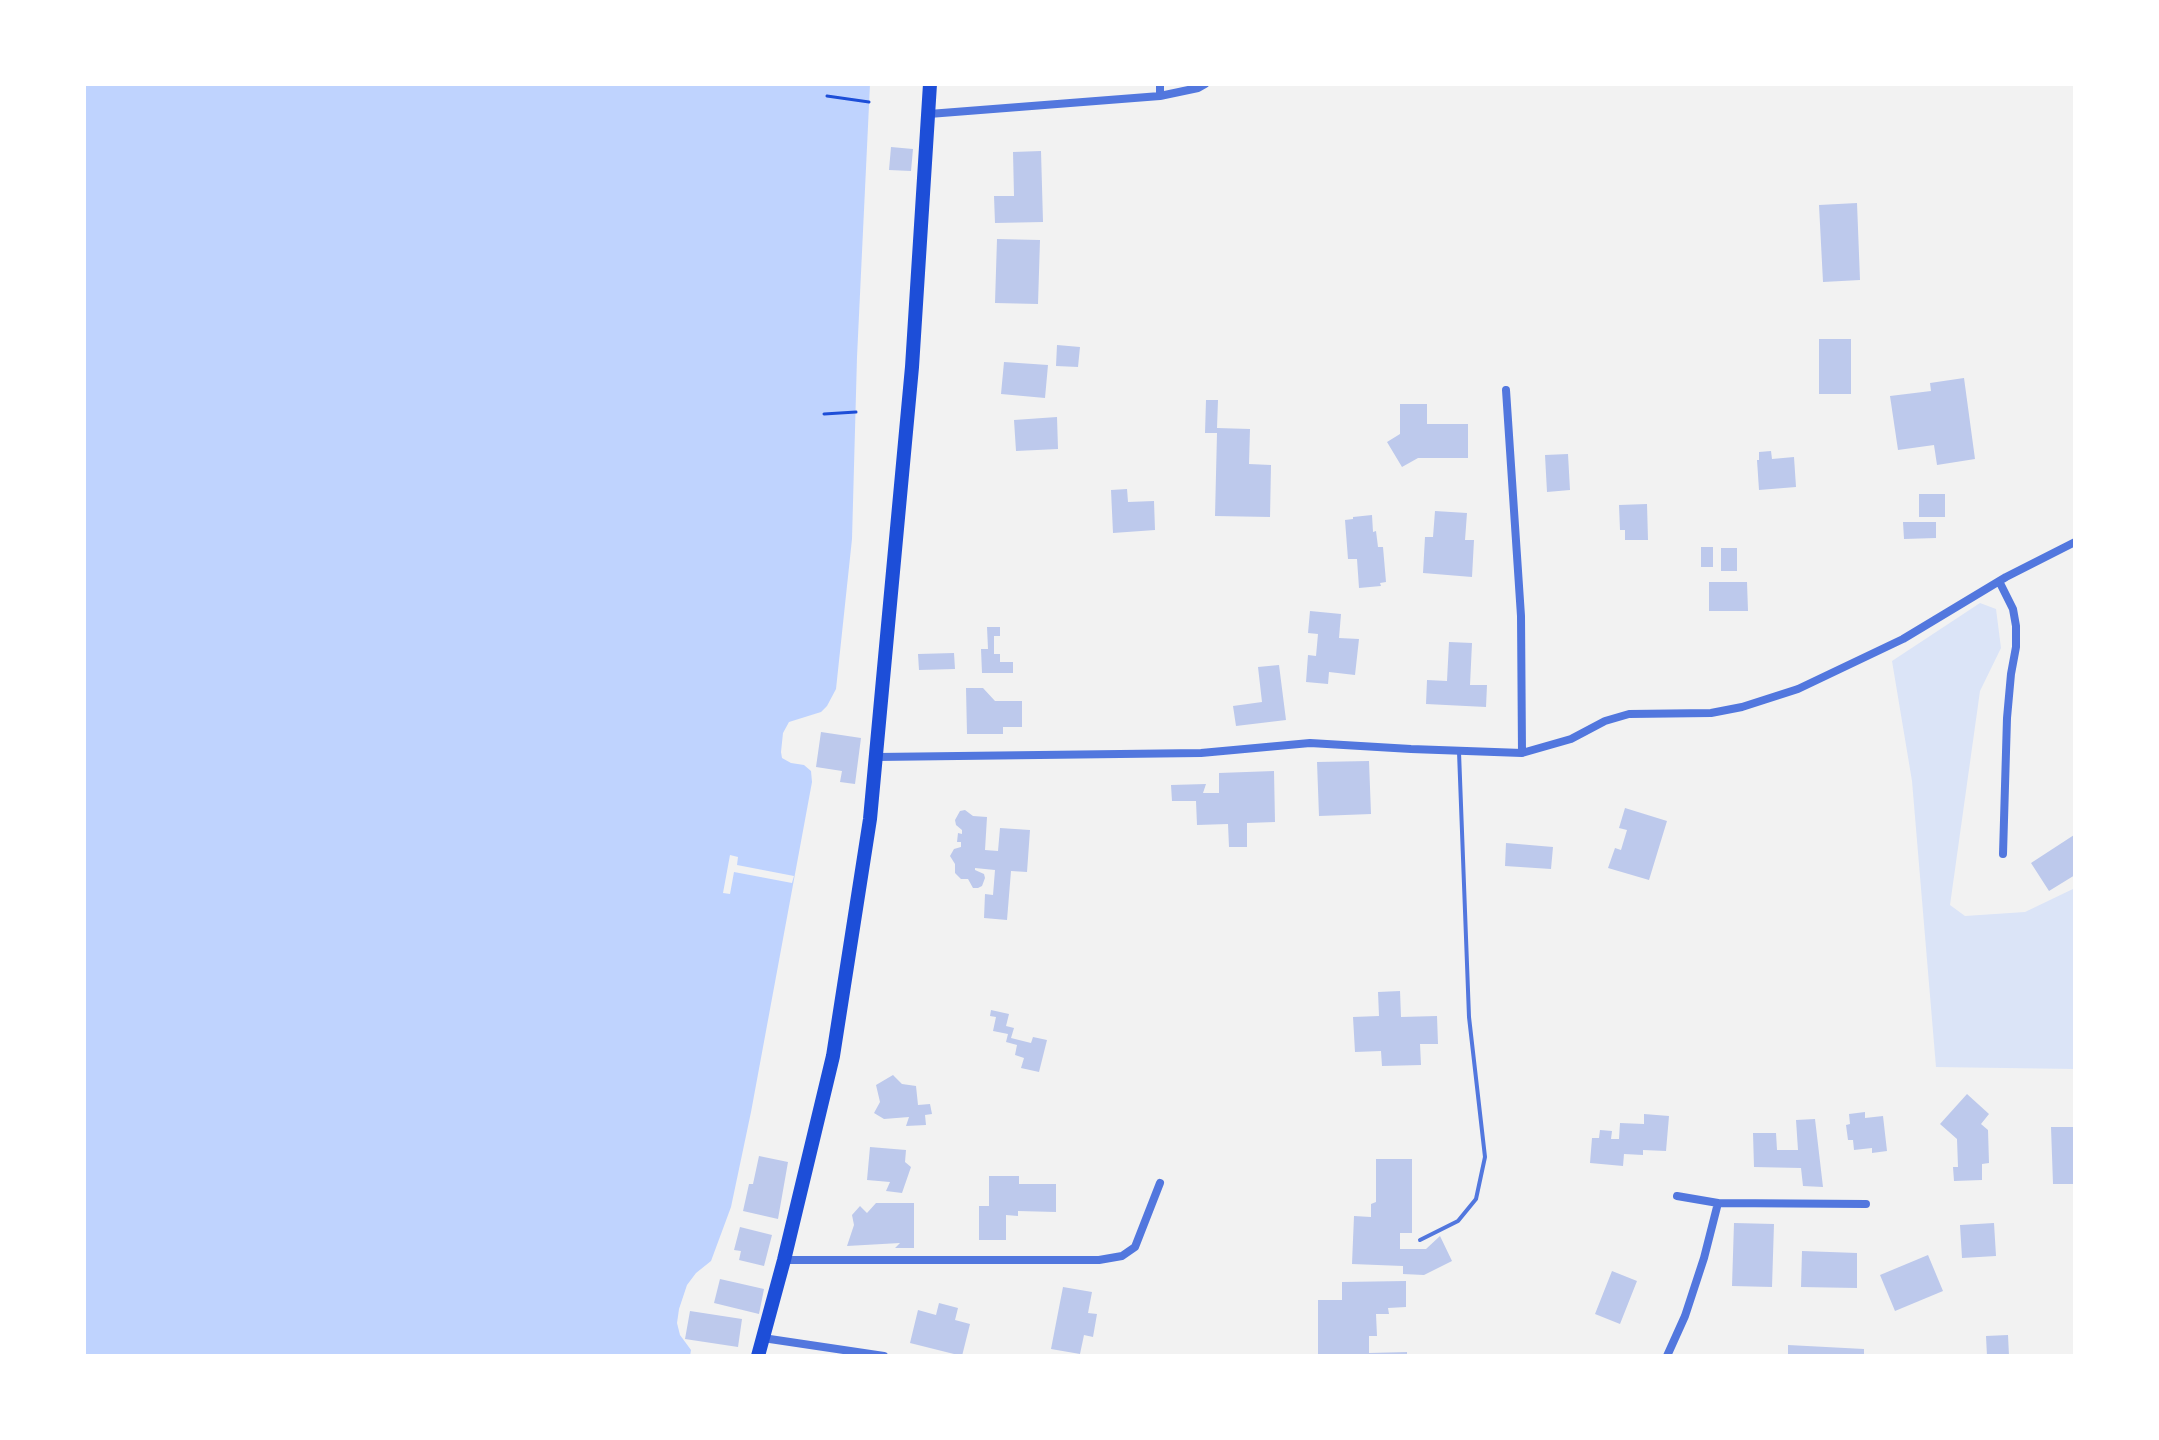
<!DOCTYPE html>
<html>
<head>
<meta charset="utf-8">
<style>
	body { margin:0 }
	#map { position:relative; width:2159px; height:1440px; overflow:hidden; background:#f2f2f2; font-family:"Roboto Condensed",sans-serif }
	canvas { display:block }
	.frame { position:absolute; inset:0; border:86px solid #fff; pointer-events:none }
</style>
</head>
<body>
<div id="map">
<canvas width="2159" height="1440"></canvas>
<div class="frame"></div>
</div>
<script>
const g = document.querySelector('canvas').getContext('2d');
g.lineJoin = 'round';
function fill(path, color) { g.fillStyle = color; g.fill(path, 'evenodd'); }
const poly = rows => new Path2D(rows.map(r => 'M' + r).join(''));
function strokePath(path, color, width, dash) { g.strokeStyle = color; g.lineWidth = width; g.lineCap = dash ? 'butt' : 'round'; g.setLineDash(dash || []); g.stroke(path); }
fill(poly([
	[1980,603,1996,609,2001,648,1980,691,1950,905,1965,916,2025,912,2075,888,2075,1069,1936,1067,1912,781,1892,661]
]), '#dbe4f7');
fill(poly([
	[84,84,870,84,857,357,852,539,836,689,827,706,821,712,789,722,783,733,781,752,782,758,791,763,804,765,811,771,812,782,751,1112,731,1207,711,1261,696,1273,687,1285,679,1309,677,1323,680,1335,691,1350,690,1356,84,1356]
]), '#bfd3fe');
fill(poly([
	[730,855,738,857,737,865,794,876,792,883,734,872,730,894,723,893]
]), '#f2f2f2');
fill(poly([
	[891,147,913,149,911,171,889,170],
	[1041,151,1043,222,995,223,994,196,1014,196,1013,152],
	[1857,203,1860,280,1823,282,1819,205],
	[997,239,1040,240,1038,304,995,303],
	[1819,339,1851,339,1851,394,1819,394],
	[1057,345,1080,347,1078,367,1056,366],
	[1004,362,1048,365,1045,398,1001,394],
	[1964,378,1975,459,1937,465,1934,445,1898,450,1890,396,1931,391,1930,383],
	[1206,400,1218,400,1217,428,1250,429,1249,464,1271,465,1270,517,1215,516,1217,433,1205,433],
	[1400,404,1427,404,1427,424,1468,424,1468,458,1418,458,1402,467,1387,442,1400,434],
	[1057,417,1058,449,1016,451,1014,420],
	[1771,451,1772,459,1794,457,1796,487,1759,490,1757,460,1759,460,1759,452],
	[1568,454,1570,490,1547,492,1545,455],
	[1127,489,1128,502,1154,501,1155,530,1113,533,1111,490],
	[1919,494,1945,494,1945,517,1919,517],
	[1647,504,1648,540,1625,540,1625,530,1620,530,1619,505],
	[1435,511,1467,513,1465,540,1474,540,1472,577,1423,573,1425,537,1433,537],
	[1372,515,1373,532,1376,531,1378,547,1383,547,1386,582,1380,583,1381,586,1359,588,1357,559,1348,559,1345,520,1353,519,1353,517],
	[1903,522,1936,522,1936,538,1904,539],
	[1701,547,1713,547,1713,567,1701,567],
	[1721,548,1737,548,1737,571,1721,571],
	[1709,582,1747,582,1748,611,1709,611],
	[1310,611,1341,614,1339,638,1359,639,1355,675,1329,672,1328,684,1306,682,1308,655,1316,656,1318,634,1308,633],
	[987,627,1000,627,1000,636,994,636,994,654,1000,654,1000,662,1013,662,1013,673,982,673,981,649,988,649],
	[1449,642,1472,643,1470,685,1487,685,1486,707,1426,704,1427,680,1447,681],
	[954,653,955,669,919,670,918,654],
	[1279,665,1286,720,1236,726,1233,706,1262,702,1258,667],
	[966,688,983,688,995,701,1022,701,1022,727,1003,727,1003,734,967,734],
	[821,732,861,738,855,784,840,782,842,771,816,767],
	[1369,761,1371,814,1319,816,1317,762],
	[1274,771,1275,822,1247,823,1247,847,1229,847,1228,824,1197,825,1196,801,1172,801,1171,785,1206,784,1203,793,1219,793,1219,773],
	[1625,808,1667,821,1649,880,1608,868,1615,848,1621,850,1627,830,1619,828],
	[965,810,973,816,987,817,985,850,998,851,1000,828,1030,830,1027,872,1011,871,1007,920,984,918,985,894,993,895,995,870,975,868,975,870,984,874,985,878,982,886,978,888,973,888,968,879,961,879,955,873,955,864,950,856,954,849,961,847,961,842,957,842,958,833,962,834,962,830,956,825,955,820,960,811],
	[2074,835,2075,875,2049,891,2031,863],
	[1506,843,1553,847,1551,869,1505,866],
	[1400,991,1401,1017,1437,1016,1438,1044,1420,1044,1421,1065,1382,1066,1381,1051,1355,1052,1353,1017,1379,1016,1378,992],
	[991,1010,1009,1014,1006,1026,1014,1028,1011,1038,1031,1043,1033,1037,1047,1040,1039,1072,1021,1068,1024,1058,1015,1055,1017,1045,1006,1042,1008,1034,993,1031,996,1017,990,1016],
	[893,1075,902,1084,916,1086,918,1105,930,1104,932,1114,925,1115,926,1125,906,1126,909,1117,884,1119,874,1113,880,1102,876,1085],
	[1967,1094,1989,1114,1981,1124,1988,1130,1989,1163,1982,1164,1982,1180,1954,1181,1953,1167,1958,1167,1957,1139,1940,1124],
	[1865,1112,1865,1118,1883,1116,1887,1151,1872,1153,1872,1148,1854,1150,1853,1140,1848,1140,1846,1125,1850,1124,1849,1114],
	[1644,1114,1669,1116,1666,1151,1643,1150,1643,1155,1624,1154,1623,1166,1590,1163,1592,1138,1599,1138,1600,1130,1612,1131,1611,1139,1619,1139,1620,1123,1644,1124],
	[1815,1119,1823,1187,1803,1186,1801,1168,1754,1167,1753,1133,1776,1133,1777,1150,1798,1150,1796,1120],
	[2051,1127,2075,1127,2075,1184,2053,1184],
	[870,1147,906,1150,905,1162,911,1167,902,1193,886,1191,890,1182,867,1180],
	[759,1156,788,1162,778,1219,743,1211,749,1184,753,1184],
	[1376,1159,1412,1159,1412,1233,1400,1233,1400,1249,1426,1249,1440,1236,1452,1261,1424,1275,1403,1274,1403,1266,1352,1264,1354,1216,1371,1217,1371,1204,1376,1202],
	[989,1176,1019,1176,1019,1184,1056,1184,1056,1212,1018,1211,1018,1216,1006,1215,1006,1240,979,1240,979,1206,989,1206],
	[876,1203,914,1203,914,1248,895,1248,900,1243,847,1246,854,1225,852,1215,860,1206,867,1213],
	[1734,1223,1774,1224,1772,1287,1732,1286],
	[1994,1223,1996,1256,1962,1258,1960,1225],
	[740,1227,772,1235,764,1266,739,1260,741,1251,734,1250],
	[1802,1251,1857,1253,1857,1288,1801,1287],
	[1928,1255,1943,1291,1895,1311,1880,1275],
	[1612,1271,1637,1281,1620,1324,1595,1314],
	[720,1279,764,1289,759,1314,714,1303],
	[1406,1281,1406,1307,1388,1308,1389,1314,1376,1314,1377,1336,1369,1336,1369,1353,1407,1352,1407,1356,1318,1356,1318,1300,1342,1300,1342,1282],
	[1063,1287,1092,1292,1088,1313,1097,1314,1093,1337,1084,1335,1080,1354,1051,1349],
	[939,1303,958,1308,955,1320,970,1324,962,1356,910,1343,918,1310,936,1315],
	[690,1311,742,1319,738,1347,685,1339],
	[2008,1335,2009,1356,1987,1356,1986,1336],
	[1788,1345,1864,1349,1864,1356,1788,1356]
]), '#bdc9ec');
strokePath(poly([
	[827,96,869,102],
	[824,414,856,412]
]), '#1d4ed8', 3);
strokePath(poly([
	[1420,1240,1458,1221,1476,1199,1485,1157,1469,1017,1459,752]
]), '#5277de', 4);
strokePath(poly([
	[1160,96,1160,84],
	[929,114,1160,96,1198,88,1205,84],
	[1506,390,1521,616,1522,753],
	[1999,581,2013,609,2016,626,2016,647,2011,674,2007,718,2003,854],
	[877,757,1201,753,1310,743,1411,749,1522,753,1571,739,1605,721,1629,714,1711,713,1742,707,1798,689,1903,639,2006,577,2075,542],
	[1677,1196,1718,1203],
	[784,1260,1099,1260,1122,1256,1135,1247,1160,1183],
	[763,1338,884,1356],
	[1667,1356,1685,1316,1704,1258,1718,1203,1866,1204]
]), '#5277de', 8);
strokePath(poly([
	[758,1356,784,1260,833,1056,870,819,912,367,930,84]
]), '#1d4ed8', 14);
</script>
</body>
</html>
